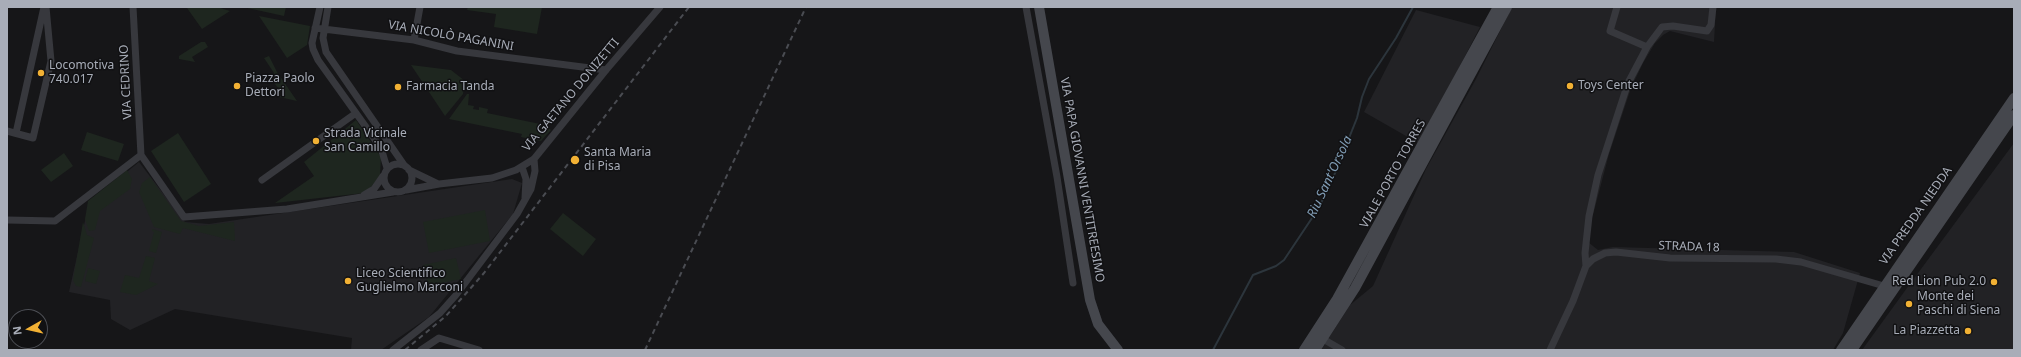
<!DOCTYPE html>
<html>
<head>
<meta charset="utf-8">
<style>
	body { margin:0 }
	#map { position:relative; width:2021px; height:357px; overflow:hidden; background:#161618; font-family:"Noto Sans",sans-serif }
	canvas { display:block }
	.frame { position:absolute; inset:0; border:8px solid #a8adb8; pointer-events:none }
	.north { position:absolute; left:8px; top:309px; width:40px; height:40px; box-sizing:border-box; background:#111113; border:1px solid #4d4f55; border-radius:50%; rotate:262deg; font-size:11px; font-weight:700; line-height:16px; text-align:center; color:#a8adb8 }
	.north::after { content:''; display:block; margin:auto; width:14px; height:18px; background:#f2b134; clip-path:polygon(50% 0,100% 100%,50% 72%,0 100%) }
</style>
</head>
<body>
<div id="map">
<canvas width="2021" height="357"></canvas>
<div class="frame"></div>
<div class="north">N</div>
</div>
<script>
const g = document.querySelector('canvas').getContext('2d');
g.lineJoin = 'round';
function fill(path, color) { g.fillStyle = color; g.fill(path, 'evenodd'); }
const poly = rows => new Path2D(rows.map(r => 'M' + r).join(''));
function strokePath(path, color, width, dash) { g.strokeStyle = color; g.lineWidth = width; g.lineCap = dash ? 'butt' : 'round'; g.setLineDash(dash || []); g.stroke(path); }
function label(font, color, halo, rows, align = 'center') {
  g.font = font + ' "Noto Sans",sans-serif'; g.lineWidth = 3; g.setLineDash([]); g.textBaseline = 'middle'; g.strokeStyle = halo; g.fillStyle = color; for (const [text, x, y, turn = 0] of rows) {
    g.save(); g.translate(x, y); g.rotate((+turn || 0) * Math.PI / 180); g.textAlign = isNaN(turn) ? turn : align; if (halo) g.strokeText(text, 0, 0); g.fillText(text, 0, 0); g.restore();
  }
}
fill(poly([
	[1512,7,1716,7,1714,42,1670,31,1663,35,1655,43,1643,63,1631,88,1609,154,1589,230,1588,242,1598,250,1613,247,1794,252,1860,273,1843,333,1833,350,1321,350,1350,305,1373,286,1426,169,1476,79],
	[1416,10,1480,27,1420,144,1364,112],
	[2014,143,2014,350,1862,350,1907,288],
	[139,162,185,222,209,224,512,179,522,183,513,214,429,317,381,350,351,350,352,338,175,309,130,330,111,319,110,300,69,292,89,203]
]), '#222225');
fill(poly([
	[196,7,217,7,230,11,202,29,187,8],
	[243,7,286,7,284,16],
	[468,7,542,7,537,34,494,27,496,14,467,10],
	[259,16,310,26,307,45,287,58],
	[201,42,205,42,208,47,192,57,195,62,179,59,179,56],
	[269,56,277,72,297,101,279,97,283,95,270,77,274,73,264,58],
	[411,65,451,70,465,81,463,94,445,116],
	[467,94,469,94,468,105,474,106,473,109,479,110,479,107,488,109,487,113,545,125,551,130,541,141,521,137,522,134,449,119],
	[356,120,381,157,380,175,372,186,364,193,275,203,314,176,304,162],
	[87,132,124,144,118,161,81,150],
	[178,133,211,184,184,202,151,151],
	[64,153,73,166,51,182,41,170],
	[127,170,132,179,130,189,100,211,95,230,89,231,85,219,88,201],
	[150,177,181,221,199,226,234,222,235,241,183,228,180,234,154,227,139,192,142,183],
	[485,210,490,241,429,253,423,222],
	[563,213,596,239,583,256,550,229],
	[83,222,87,235,94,238,81,287,76,286,73,280],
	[152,229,162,232,156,253,149,251,154,232,152,231],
	[146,256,155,258,149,281,158,284,136,295,120,292,125,275,139,278],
	[456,258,461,279,428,286,423,265],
	[88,268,100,271,96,284,85,281]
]), '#1e261f');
strokePath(poly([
	[1213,350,1253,275,1276,266,1284,260,1318,209,1331,183,1357,118,1362,97,1369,79,1396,38,1413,7]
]), '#2c353c', 2);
strokePath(poly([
	[133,7,141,155],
	[320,7,312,43,313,49,318,60,381,148,387,168],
	[328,7,323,38,326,52,404,165],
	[1026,7,1057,177,1073,283],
	[1617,7,1610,31,1647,47],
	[315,28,414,40,457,51,606,70],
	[414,40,420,7],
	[7,131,33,138,51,61,46,7],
	[16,133,44,7],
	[141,155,184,217,287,209,393,192],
	'384 178a14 14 0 1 1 28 0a14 14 0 1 1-28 0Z',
	[522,167,526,179,525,198],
	[409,170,438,184],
	[262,180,356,113],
	[406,190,439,184,492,178,516,170,534,159,606,70,660,7],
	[364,195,374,189,383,176],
	[7,220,55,221,141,155],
	[1586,266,1585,253,1589,216,1598,175,1628,83,1647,47,1662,27,1673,26,1707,31,1711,25,1713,7],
	[1323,339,1342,350],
	[393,350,440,313,456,295,517,214,531,189,535,171,534,159],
	[421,350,439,338,479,350],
	[1550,350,1573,301,1586,266,1593,259,1605,253,1616,252,1670,258,1776,259,1801,262,1884,286]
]), '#37383d', 7);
strokePath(poly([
	[1039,7,1090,300,1098,324,1118,350],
	[1304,350,1337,299,1498,7],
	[1315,350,1355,288,1507,7],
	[1841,350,2014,98],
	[1852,350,2014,115]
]), '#45474d', 10);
strokePath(poly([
	[405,350,446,316,484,273,689,7],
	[645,350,806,7]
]), '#4a4c52', 2, [5, 4]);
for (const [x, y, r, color] of [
	[41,73,4,"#f2b134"],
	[237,86,4,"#f2b134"],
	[1570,86,4,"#f2b134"],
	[398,87,4,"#f2b134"],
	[316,141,4,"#f2b134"],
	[575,160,5,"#f2b134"],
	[348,281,4,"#f2b134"],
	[1994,282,4,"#f2b134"],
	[1909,304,4,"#f2b134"],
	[1968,331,4,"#f2b134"]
]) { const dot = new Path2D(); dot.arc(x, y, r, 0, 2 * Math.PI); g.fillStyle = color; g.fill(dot); strokePath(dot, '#111113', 1.5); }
label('12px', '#a8adb8', '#111113', [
	["VIA NICOLÒ PAGANINI",451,36,10],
	["VIA CEDRINO",126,82,-93],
	["VIA GAETANO DONIZETTI",571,95,-50],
	["VIALE PORTO TORRES",1393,174,-61],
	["VIA PAPA GIOVANNI VENTITREESIMO",1082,180,80],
	["VIA PREDDA NIEDDA",1916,216,-55],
	["STRADA 18",1689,247,2]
]);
label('12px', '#a8adb8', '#111113', [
	["Locomotiva",49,66],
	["740.017",49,80],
	["Piazza Paolo",245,79],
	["Dettori",245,93],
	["Toys Center",1578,86],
	["Farmacia Tanda",406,87],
	["Strada Vicinale",324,134],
	["San Camillo",324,148],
	["Santa Maria",584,153],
	["di Pisa",584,167],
	["Liceo Scientifico",356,274],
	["Guglielmo Marconi",356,288],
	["Red Lion Pub 2.0",1986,282,"right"],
	["Monte dei",1917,297],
	["Paschi di Siena",1917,311],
	["La Piazzetta",1960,331,"right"]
], 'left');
label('italic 13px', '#7f9bb3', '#111113', [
	["Riu Sant'Orsola",1330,177,-65]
]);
</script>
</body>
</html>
